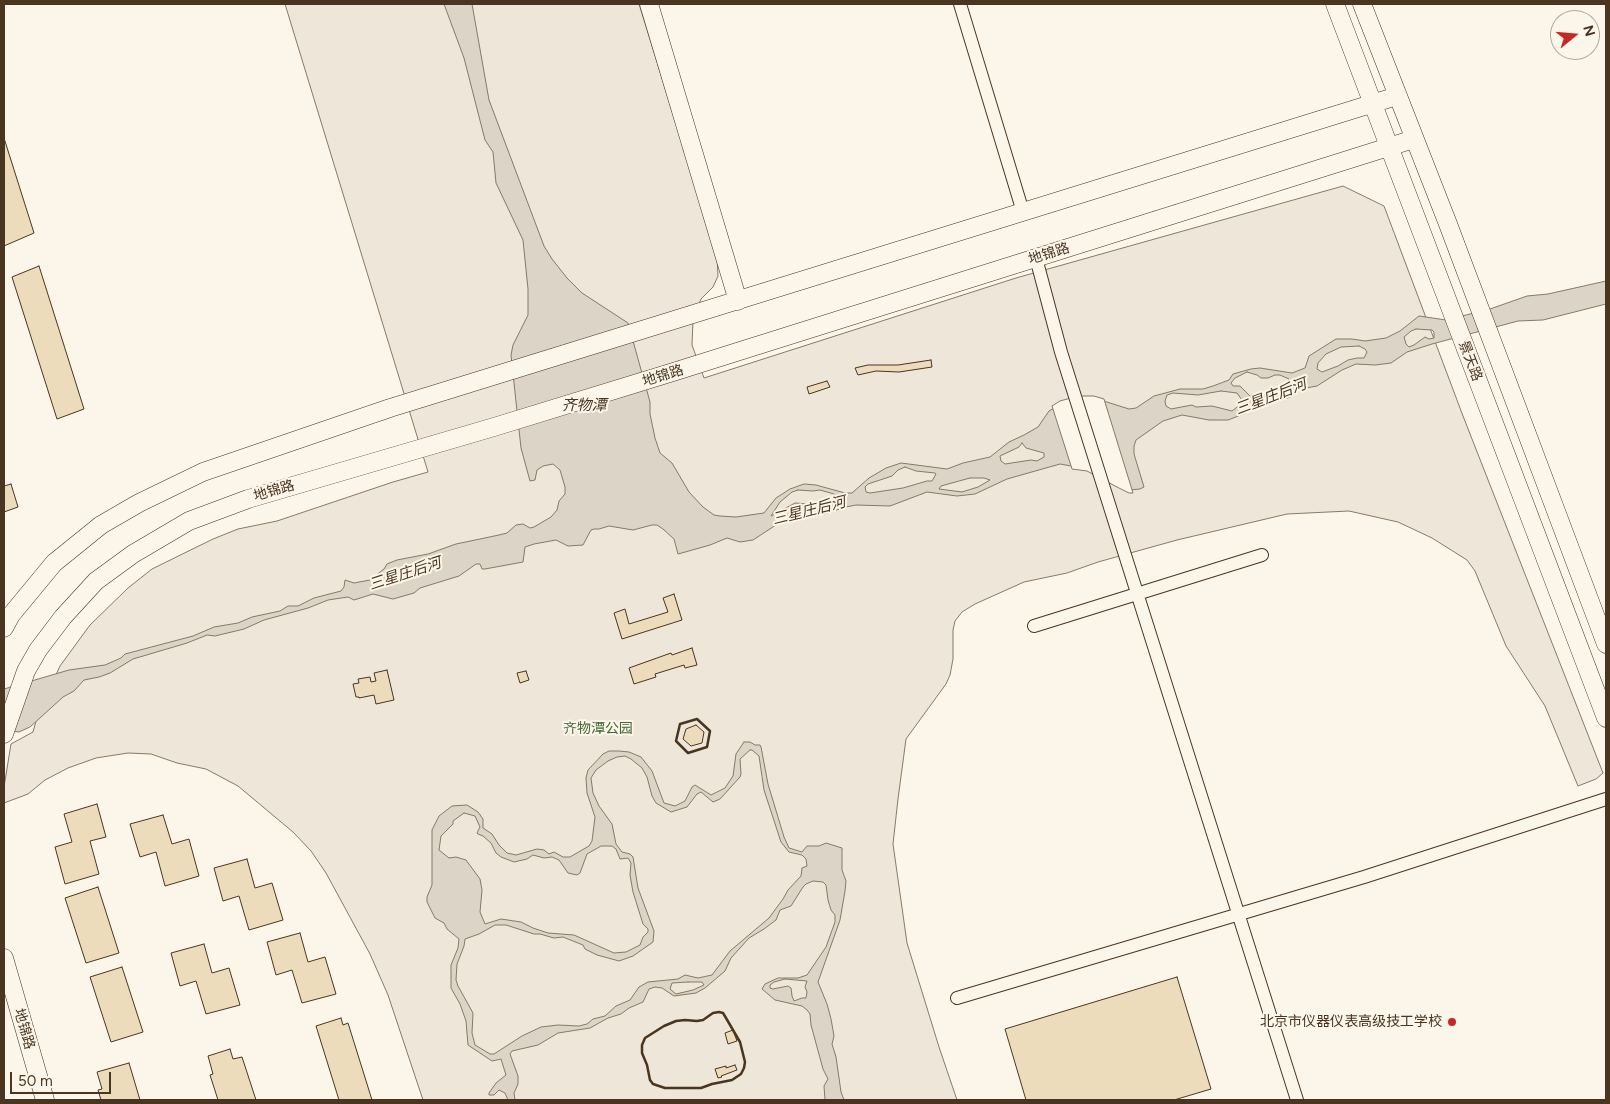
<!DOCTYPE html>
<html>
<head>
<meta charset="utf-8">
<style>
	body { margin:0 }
	#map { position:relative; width:1610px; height:1104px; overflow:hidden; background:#fbf6e9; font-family:Figtree,sans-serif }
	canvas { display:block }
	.frame { position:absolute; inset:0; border:5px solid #4a3520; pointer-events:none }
	.north { position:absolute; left:1550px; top:10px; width:50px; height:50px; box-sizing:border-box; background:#fbf6e9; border:1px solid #b4a999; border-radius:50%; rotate:73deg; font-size:14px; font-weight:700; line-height:20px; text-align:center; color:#4a3520 }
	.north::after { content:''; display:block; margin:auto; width:18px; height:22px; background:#c62828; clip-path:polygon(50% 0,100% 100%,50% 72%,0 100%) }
	.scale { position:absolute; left:10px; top:1072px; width:101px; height:22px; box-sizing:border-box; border:2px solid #4a3520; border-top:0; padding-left:6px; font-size:15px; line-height:18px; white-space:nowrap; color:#4a3520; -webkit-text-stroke:4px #fbf6e9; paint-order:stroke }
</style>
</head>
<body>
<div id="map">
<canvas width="1610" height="1104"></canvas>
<div class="frame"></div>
<div class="north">N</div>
<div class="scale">50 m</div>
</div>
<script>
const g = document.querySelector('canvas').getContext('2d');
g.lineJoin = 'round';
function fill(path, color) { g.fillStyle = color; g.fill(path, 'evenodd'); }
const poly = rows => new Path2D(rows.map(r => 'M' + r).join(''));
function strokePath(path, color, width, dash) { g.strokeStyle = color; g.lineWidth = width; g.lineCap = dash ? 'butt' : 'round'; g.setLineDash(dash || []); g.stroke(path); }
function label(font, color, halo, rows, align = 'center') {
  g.font = font + ' Figtree,"Noto Sans SC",sans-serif'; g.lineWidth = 4; g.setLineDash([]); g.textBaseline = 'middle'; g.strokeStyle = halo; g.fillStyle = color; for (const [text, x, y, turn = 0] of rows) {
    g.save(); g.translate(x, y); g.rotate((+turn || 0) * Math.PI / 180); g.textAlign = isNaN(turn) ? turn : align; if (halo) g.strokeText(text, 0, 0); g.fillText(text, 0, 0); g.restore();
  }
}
const green = poly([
	[285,4,639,4,717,256,718,276,713,287,701,299,693,320,692,345,704,378,1016,278,1343,186,1384,206,1463,416,1603,773,1596,779,1578,786,1545,706,1506,646,1475,571,1467,560,1432,538,1398,522,1349,511,1287,514,1177,540,1098,562,1067,573,1024,582,975,604,962,612,955,621,953,630,953,659,950,675,946,684,906,739,898,799,893,844,907,943,939,1047,957,1100,423,1100,388,995,370,954,326,873,311,851,293,832,238,786,206,769,177,763,151,754,128,753,96,758,68,768,45,780,28,794,4,803,4,787,11,744,33,732,38,714,60,666,90,625,128,588,152,569,213,539,238,529,277,521,393,482,428,472,285,4]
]);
fill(green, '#ede6d9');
strokePath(green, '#887966', 1);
const water = poly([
	[444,4,472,4,489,100,544,246,552,259,567,278,582,293,628,323,650,402,650,414,655,438,660,453,672,463,689,492,703,507,714,515,720,516,736,517,764,513,776,498,790,489,804,484,816,485,845,493,852,493,869,478,886,468,901,463,947,469,963,463,990,457,1009,442,1024,435,1038,427,1049,411,1061,404,1094,398,1129,409,1136,408,1154,396,1180,389,1203,389,1213,386,1229,380,1233,374,1251,369,1260,368,1292,373,1305,368,1309,356,1336,339,1352,339,1365,341,1386,338,1400,331,1419,316,1446,320,1490,309,1527,296,1548,294,1606,281,1606,304,1543,320,1518,321,1432,344,1407,352,1391,363,1375,365,1356,364,1342,370,1317,386,1300,389,1293,396,1278,401,1262,400,1256,403,1253,408,1246,413,1228,420,1209,420,1182,415,1163,421,1136,440,1134,446,1134,454,1144,487,1140,489,1130,490,1088,469,1060,464,1007,479,975,494,957,496,927,492,890,506,856,505,846,507,824,514,803,516,779,523,753,540,740,542,727,538,710,545,678,554,674,539,663,529,657,525,652,525,633,530,609,526,599,529,594,529,591,530,583,545,568,546,556,540,534,544,525,547,523,562,485,569,482,569,480,564,476,564,459,576,420,588,414,593,393,599,373,594,354,600,348,597,328,600,308,608,264,620,244,629,215,636,207,635,187,643,133,659,110,673,99,677,84,680,74,691,63,697,30,727,19,732,4,730,4,689,69,670,105,665,121,658,125,654,193,636,214,627,238,623,252,617,280,611,288,606,298,606,314,598,341,591,344,587,345,580,354,583,370,580,384,569,387,564,397,560,428,554,456,544,499,535,507,533,516,525,523,524,530,528,534,527,551,517,557,510,559,501,565,494,565,487,560,470,553,464,543,466,537,470,535,480,530,481,521,448,511,355,513,345,528,315,528,289,523,240,496,183,493,152,485,140,464,58,444,4],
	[1416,329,1432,330,1434,332,1434,338,1429,339,1425,337,1414,345,1409,347,1406,344,1404,337,1411,331,1416,329],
	[1359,346,1365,349,1367,352,1364,358,1357,358,1348,360,1338,366,1322,372,1317,369,1318,363,1326,354,1341,347,1359,346],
	[1247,372,1257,375,1261,378,1268,378,1275,375,1280,375,1289,379,1289,386,1286,389,1278,390,1266,396,1250,396,1240,386,1233,386,1231,383,1235,378,1247,372],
	[1221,391,1237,393,1242,400,1241,404,1232,411,1212,406,1196,407,1192,405,1171,409,1166,406,1165,401,1167,395,1173,393,1198,395,1221,391],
	[1022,443,1026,448,1044,453,1044,457,1037,461,1031,460,1005,464,1001,461,1000,456,1019,447,1022,443],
	[905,467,916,471,935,473,936,474,932,481,927,481,903,488,870,493,866,492,865,487,868,484,892,476,898,470,905,467],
	[970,478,984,478,990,480,978,487,962,492,939,489,941,486,970,478],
	[798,490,813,491,820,490,834,494,836,497,834,500,821,505,795,503,771,516,780,502,792,492,798,490],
	[744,742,750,742,755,745,760,745,761,747,768,784,784,837,789,848,802,852,807,846,819,846,826,843,842,848,842,870,846,881,845,891,840,920,818,982,827,1004,831,1019,834,1036,832,1044,836,1057,841,1092,844,1100,825,1100,824,1086,828,1079,823,1069,811,1025,810,1014,807,1010,802,1006,775,1000,762,989,765,984,778,978,798,978,807,975,826,947,835,922,835,915,831,910,828,900,826,885,823,882,813,881,806,884,803,887,791,906,780,910,776,920,764,929,749,938,731,958,725,971,705,988,696,993,674,996,662,988,655,987,649,989,643,1002,629,1008,621,1014,608,1018,590,1028,558,1033,538,1045,512,1051,510,1054,518,1076,518,1084,514,1093,515,1100,508,1100,505,1093,499,1090,494,1095,489,1095,489,1093,496,1083,506,1075,501,1059,492,1061,468,1045,466,1021,460,1004,451,988,451,965,458,948,459,939,447,929,444,923,435,918,427,902,427,897,432,885,432,830,439,816,452,806,467,805,478,812,483,819,483,828,492,834,499,845,507,853,516,855,537,849,544,850,549,854,554,852,563,857,570,857,589,846,592,841,595,817,587,793,586,778,588,770,603,754,609,751,619,751,629,752,641,757,652,771,664,803,675,806,685,801,692,787,695,785,711,795,725,788,733,776,736,754,744,742],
	[750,750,752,750,759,756,764,790,781,842,789,852,802,855,806,859,807,866,802,868,801,876,788,890,783,899,769,918,730,951,712,975,698,978,685,975,678,979,648,982,639,987,630,1000,616,1006,605,1016,593,1019,587,1024,579,1026,558,1025,541,1027,522,1036,494,1054,490,1054,475,1045,472,1033,473,1013,458,986,456,980,457,964,464,946,465,939,479,934,495,925,506,925,534,934,540,934,554,938,563,937,583,945,585,949,597,955,619,961,633,956,653,942,654,931,638,888,633,857,630,854,622,852,616,844,612,824,599,806,593,793,591,778,596,770,608,761,617,757,625,756,631,759,642,768,647,777,652,796,656,803,671,812,687,807,697,794,701,792,713,802,720,799,740,777,741,774,740,759,750,750],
	[464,813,475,816,480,827,477,833,478,834,483,836,491,843,496,853,501,857,514,862,527,859,533,855,544,858,552,857,559,860,568,873,577,875,580,873,587,854,601,846,612,846,616,849,620,859,628,858,631,863,630,875,633,892,643,924,648,929,648,932,643,937,640,945,626,952,614,953,574,935,548,933,533,928,521,922,501,919,485,924,480,912,482,890,480,879,466,860,456,857,449,858,439,850,441,836,453,824,453,821,464,813],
	[785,979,807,981,805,987,807,992,806,998,802,998,794,1001,792,996,791,988,788,986,773,989,770,988,770,985,774,982,785,979],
	[688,982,702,982,704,985,693,990,676,994,670,989,672,983,688,982]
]);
fill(water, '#dcd4c6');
strokePath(water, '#887966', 1);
const pier = poly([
	[1078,396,1094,396,1104,399,1133,493,1129,493,1117,487,1087,471,1072,469,1052,406,1060,401,1078,396]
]);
fill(pier, '#fbf6e9');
strokePath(pier, '#887966', 1);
const building = poly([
	[4,138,34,233,4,246,4,138],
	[39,266,84,409,57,419,12,277,39,266],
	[931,360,932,367,899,372,876,371,858,375,855,368,868,365,898,365,931,360],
	[827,381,830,387,809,394,807,387,827,381],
	[11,484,18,507,4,512,4,486,11,484],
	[674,594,682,620,622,639,614,613,625,609,629,624,668,612,663,598,674,594],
	[692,648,697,665,685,668,684,665,655,674,656,677,634,684,629,668,671,653,672,655,692,648],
	[387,670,394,700,376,704,374,695,359,698,359,697,356,697,353,684,359,683,358,679,370,677,371,682,376,681,374,673,387,670],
	[526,671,529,680,520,683,517,673,526,671],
	[696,725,704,732,702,743,691,746,683,739,686,729,696,725],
	[97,804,106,837,90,841,99,874,65,884,55,847,72,842,64,814,97,804],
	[163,815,172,844,189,839,199,876,165,886,156,852,140,857,130,824,163,815],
	[247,859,255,888,272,883,283,920,249,930,239,896,223,901,214,868,247,859],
	[98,887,119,953,86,963,65,898,98,887],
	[300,933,308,962,325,957,336,994,302,1003,292,970,276,975,267,942,300,933],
	[204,944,212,973,229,968,240,1005,206,1014,196,981,180,986,171,953,204,944],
	[122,967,143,1032,111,1042,90,977,122,967],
	[1177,977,1211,1089,1174,1100,1026,1100,1005,1029,1177,977],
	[341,1018,343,1025,348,1023,372,1100,339,1100,316,1026,341,1018],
	[733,1030,737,1041,728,1044,725,1033,733,1030],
	[230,1049,233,1059,242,1057,256,1100,218,1100,210,1075,213,1074,208,1056,230,1049],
	[129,1063,140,1100,101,1100,98,1090,102,1089,97,1072,129,1063],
	[735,1065,737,1070,721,1076,722,1077,718,1078,715,1069,726,1066,726,1068,735,1065]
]);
fill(building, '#ecdcbc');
strokePath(building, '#4a3520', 1);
const street = poly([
	[960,4,1023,212],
	[1036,258,1061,352,1297,1100],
	[1034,626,1262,555],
	[957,998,1364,877,1606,799]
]);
const secondary = poly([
	[649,4,738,301],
	[1335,4,1606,718],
	[1362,4,1448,224,1606,644],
	[4,628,11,615,54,563,101,525,139,503,203,472,390,408,1397,96],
	[4,734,26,671,38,650,63,617,96,581,133,554,189,521,248,499,494,427,670,373,1414,139],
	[4,958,45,1100]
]);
strokePath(street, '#4a3520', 14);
strokePath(secondary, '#4a3520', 19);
strokePath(street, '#fbf6e9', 12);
strokePath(secondary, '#fbf6e9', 18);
strokePath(poly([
	[697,719,710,731,707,747,688,753,676,741,680,724,697,719],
	[719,1012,723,1013,726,1018,740,1042,745,1062,744,1068,741,1074,732,1080,712,1084,701,1088,665,1088,653,1084,650,1080,647,1065,642,1053,642,1045,645,1038,664,1026,676,1021,685,1020,697,1021,703,1020,713,1013,719,1012]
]), '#4a3520', 2.5);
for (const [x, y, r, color] of [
	[1452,1022,5,"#c62828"]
]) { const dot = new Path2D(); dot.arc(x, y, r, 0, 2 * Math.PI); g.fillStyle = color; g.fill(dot); strokePath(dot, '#fbf6e9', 2); }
label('14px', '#4a3520', '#fbf6e9', [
	["地锦路",1049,254,-17],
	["景天路",1470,361,69],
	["地锦路",663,376,-17],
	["地锦路",274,491,-16],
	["地锦路",24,1029,74]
]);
label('14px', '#436837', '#fbf6e9', [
	["齐物潭公园",598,729]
]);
label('14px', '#4a3520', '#fbf6e9', [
	["北京市仪器仪表高级技工学校",1442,1022]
], 'right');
label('italic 15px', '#4a3520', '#fbf6e9', [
	["三星庄后河",1271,397,-21],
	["齐物潭",584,406],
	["三星庄后河",809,511,-14],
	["三星庄后河",405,574,-18]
]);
</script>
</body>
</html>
